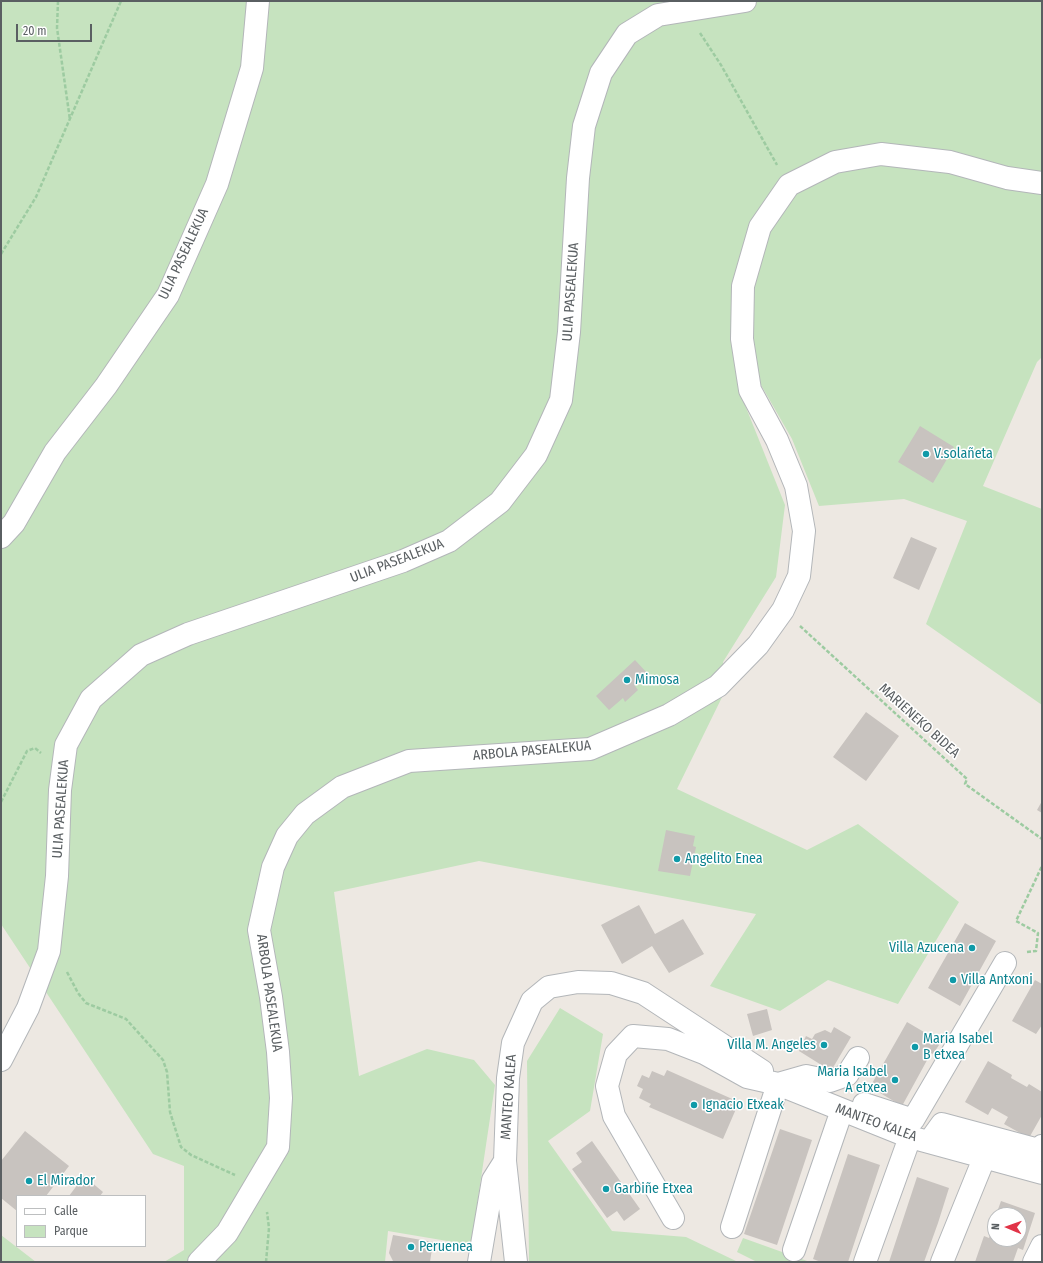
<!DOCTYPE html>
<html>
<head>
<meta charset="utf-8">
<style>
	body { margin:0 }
	#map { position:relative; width:1043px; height:1263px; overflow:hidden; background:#ede8e2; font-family:"Fira Sans Condensed",sans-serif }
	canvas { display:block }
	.frame { position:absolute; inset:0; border:2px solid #5a5f62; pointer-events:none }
	.legend { position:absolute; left:16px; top:1195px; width:130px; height:52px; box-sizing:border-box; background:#fff; border:1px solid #bdbfc0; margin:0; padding:5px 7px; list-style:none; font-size:12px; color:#5a5f62 }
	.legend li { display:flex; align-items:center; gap:8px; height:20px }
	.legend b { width:20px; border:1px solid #bdbfc0 }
	.north { position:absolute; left:987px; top:1207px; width:40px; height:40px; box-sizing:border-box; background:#fff; border:1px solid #bdbfc0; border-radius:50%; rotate:272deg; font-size:11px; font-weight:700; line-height:16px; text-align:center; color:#5a5f62 }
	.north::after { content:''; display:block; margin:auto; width:14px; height:18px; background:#e13448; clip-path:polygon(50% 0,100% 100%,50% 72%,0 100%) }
	.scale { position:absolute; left:16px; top:24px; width:76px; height:18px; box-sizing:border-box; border:2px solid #5a5f62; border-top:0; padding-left:5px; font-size:12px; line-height:14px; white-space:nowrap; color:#5a5f62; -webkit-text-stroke:3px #fff; paint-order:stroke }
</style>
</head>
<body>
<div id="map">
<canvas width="1043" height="1263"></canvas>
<div class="frame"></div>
<ul class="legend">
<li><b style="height:5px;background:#fff"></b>Calle</li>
<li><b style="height:11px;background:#c6e3bf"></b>Parque</li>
</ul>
<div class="north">N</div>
<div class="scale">20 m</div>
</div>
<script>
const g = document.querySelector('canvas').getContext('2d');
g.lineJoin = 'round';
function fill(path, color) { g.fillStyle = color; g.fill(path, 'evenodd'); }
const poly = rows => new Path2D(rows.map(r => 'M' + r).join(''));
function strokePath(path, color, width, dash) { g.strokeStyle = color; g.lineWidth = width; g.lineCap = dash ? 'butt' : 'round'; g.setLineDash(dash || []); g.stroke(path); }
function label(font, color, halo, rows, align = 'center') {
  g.font = font + ' "Fira Sans Condensed",sans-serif'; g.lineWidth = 3; g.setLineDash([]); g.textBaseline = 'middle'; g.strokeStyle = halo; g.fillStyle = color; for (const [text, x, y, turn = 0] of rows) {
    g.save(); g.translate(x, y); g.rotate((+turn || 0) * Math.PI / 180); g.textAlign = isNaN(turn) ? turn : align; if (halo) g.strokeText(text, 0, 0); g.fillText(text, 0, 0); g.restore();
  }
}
fill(poly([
	[1,1,1042,1,1042,357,1037,362,983,486,1042,509,1042,705,926,624,967,521,904,499,819,506,792,439,757,378,745,405,785,505,776,577,723,662,727,687,677,789,807,850,858,824,959,902,898,1004,828,980,780,1011,710,986,756,914,479,861,334,892,359,1076,427,1049,474,1060,495,1085,471,1245,388,1231,385,1262,164,1262,184,1250,184,1166,153,1154,1,924],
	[560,1008,603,1034,590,1111,548,1141,612,1231,686,1237,738,1262,529,1262,527,1061],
	[1,1235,36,1262,1,1262],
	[743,1238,810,1262,757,1262,737,1252]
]), '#c6e3bf');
fill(poly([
	[920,426,954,447,933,483,898,462],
	[911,537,937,548,919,590,893,578],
	[635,660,648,674,635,686,638,690,625,702,623,698,609,710,596,696],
	[866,712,899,736,866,781,833,757],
	[1042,801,1042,813,1037,810],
	[666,830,695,836,693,846,696,847,690,876,658,871],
	[639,905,655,934,683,919,704,954,669,973,652,946,622,964,601,925],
	[965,923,996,941,960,1006,928,988],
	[1035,980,1042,984,1042,1025,1036,1034,1012,1021],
	[767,1009,772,1030,753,1036,747,1014],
	[907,1022,941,1042,933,1054,931,1053,902,1106,870,1087],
	[834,1027,851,1037,831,1071,799,1051,806,1036,812,1039,815,1034,825,1030,831,1033],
	[988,1061,1012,1075,1011,1078,1027,1087,1029,1084,1042,1092,1042,1115,1029,1138,1004,1124,1008,1117,992,1108,988,1115,965,1102],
	[667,1070,739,1102,723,1139,649,1107,651,1104,639,1098,643,1089,637,1086,642,1075,649,1078,652,1071,664,1076],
	[780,1129,812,1140,777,1245,744,1234],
	[25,1131,69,1166,46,1196,17,1196,17,1211,1,1198,1,1161],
	[592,1141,640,1209,624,1221,617,1211,607,1218,572,1169,582,1162,576,1153],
	[848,1154,880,1165,848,1262,821,1262,813,1259],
	[84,1176,103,1192,100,1196,69,1196],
	[917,1177,949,1188,938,1223,924,1262,889,1262],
	[1001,1201,1035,1213,1023,1250,1018,1248,1013,1262,975,1262,984,1236,989,1238,995,1220,995,1239,1019,1239,1019,1215,996,1215],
	[393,1235,433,1242,430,1262,393,1261,389,1253]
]), '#c8c3bf');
const minor = poly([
	[1,537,14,523,55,452,106,386,168,295,217,184,252,68,258,1],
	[1,1060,28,1008,49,951,57,876,60,790,66,745,91,699,141,655,188,634,403,561,449,541,500,502,536,455,561,400,569,332,578,178,584,126,601,73,627,34,658,15,745,1],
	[778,1084,806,1076,830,1081,847,1075,858,1058],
	[864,1104,913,1120,1005,963],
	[929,1142,942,1124,1039,1150,1042,1146],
	[673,1218,614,1116,607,1086,616,1054,633,1036,668,1039,704,1053,747,1077,778,1084,910,1137,1042,1173],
	[732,1227,778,1084],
	[794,1250,842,1110],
	[199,1262,227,1233,278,1147,281,1098,278,1052,271,997,259,930,273,867,287,836,305,814,342,787,409,761,590,749,669,715,718,686,758,645,783,610,799,576,804,531,796,486,777,440,750,390,742,339,743,286,760,227,789,185,835,162,881,154,950,162,1007,178,1042,183],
	[479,1262,493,1180,505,1161],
	[516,1262,505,1161,508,1078,513,1043,532,1001,549,987,578,982,611,983,643,993,762,1071],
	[865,1262,910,1137],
	[942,1262,985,1156],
	[1034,1262,1042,1246]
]);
strokePath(minor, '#b3b6b9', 24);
strokePath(poly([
	[58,1,57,28,70,120],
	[700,33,721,65,777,165],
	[1,254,36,197,121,1],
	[800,626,967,779,965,784,1042,839],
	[1,802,27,751,35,748,41,753],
	[1027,952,1036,951,1038,933,1016,921,1042,866],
	[67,972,78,993,86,1003,126,1019,163,1060,167,1072,170,1112,181,1147,191,1155,235,1175],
	[266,1262,269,1228,267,1212]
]), '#9dcba1', 2.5, [4, 2]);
strokePath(minor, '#fff', 22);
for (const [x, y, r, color] of [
	[926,454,4,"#0f9aa8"],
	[627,680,4,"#0f9aa8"],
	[677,859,4,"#0f9aa8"],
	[972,948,4,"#0f9aa8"],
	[953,980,4,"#0f9aa8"],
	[824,1045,4,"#0f9aa8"],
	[915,1047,4,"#0f9aa8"],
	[895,1080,4,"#0f9aa8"],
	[694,1105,4,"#0f9aa8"],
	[29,1181,4,"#0f9aa8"],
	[606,1189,4,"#0f9aa8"],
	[411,1247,4,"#0f9aa8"]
]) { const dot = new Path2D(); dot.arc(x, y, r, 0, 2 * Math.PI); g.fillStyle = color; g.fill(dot); strokePath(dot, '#fff', 1.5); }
label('14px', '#5a5f62', '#fff', [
	["ULIA PASEALEKUA",184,254,-65],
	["ULIA PASEALEKUA",571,292,-86],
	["ULIA PASEALEKUA",397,561,-21],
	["MARIENEKO BIDEA",919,721,42],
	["ARBOLA PASEALEKUA",532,751,-5],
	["ULIA PASEALEKUA",61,809,-86],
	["ARBOLA PASEALEKUA",269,993,82],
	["MANTEO KALEA",509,1097,-86],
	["MANTEO KALEA",876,1123,20]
]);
label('14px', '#0d838f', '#fff', [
	["V.solañeta",934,454],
	["Mimosa",635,680],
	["Angelito Enea",685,859],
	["Villa Azucena",964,948,"right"],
	["Villa Antxoni",961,980],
	["Maria Isabel",923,1039],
	["B etxea",923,1055],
	["Villa M. Angeles",816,1045,"right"],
	["Maria Isabel",887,1072,"right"],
	["A etxea",887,1088,"right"],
	["Ignacio Etxeak",702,1105],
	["El Mirador",37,1181],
	["Garbiñe Etxea",614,1189],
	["Peruenea",419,1247]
], 'left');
</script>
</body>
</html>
